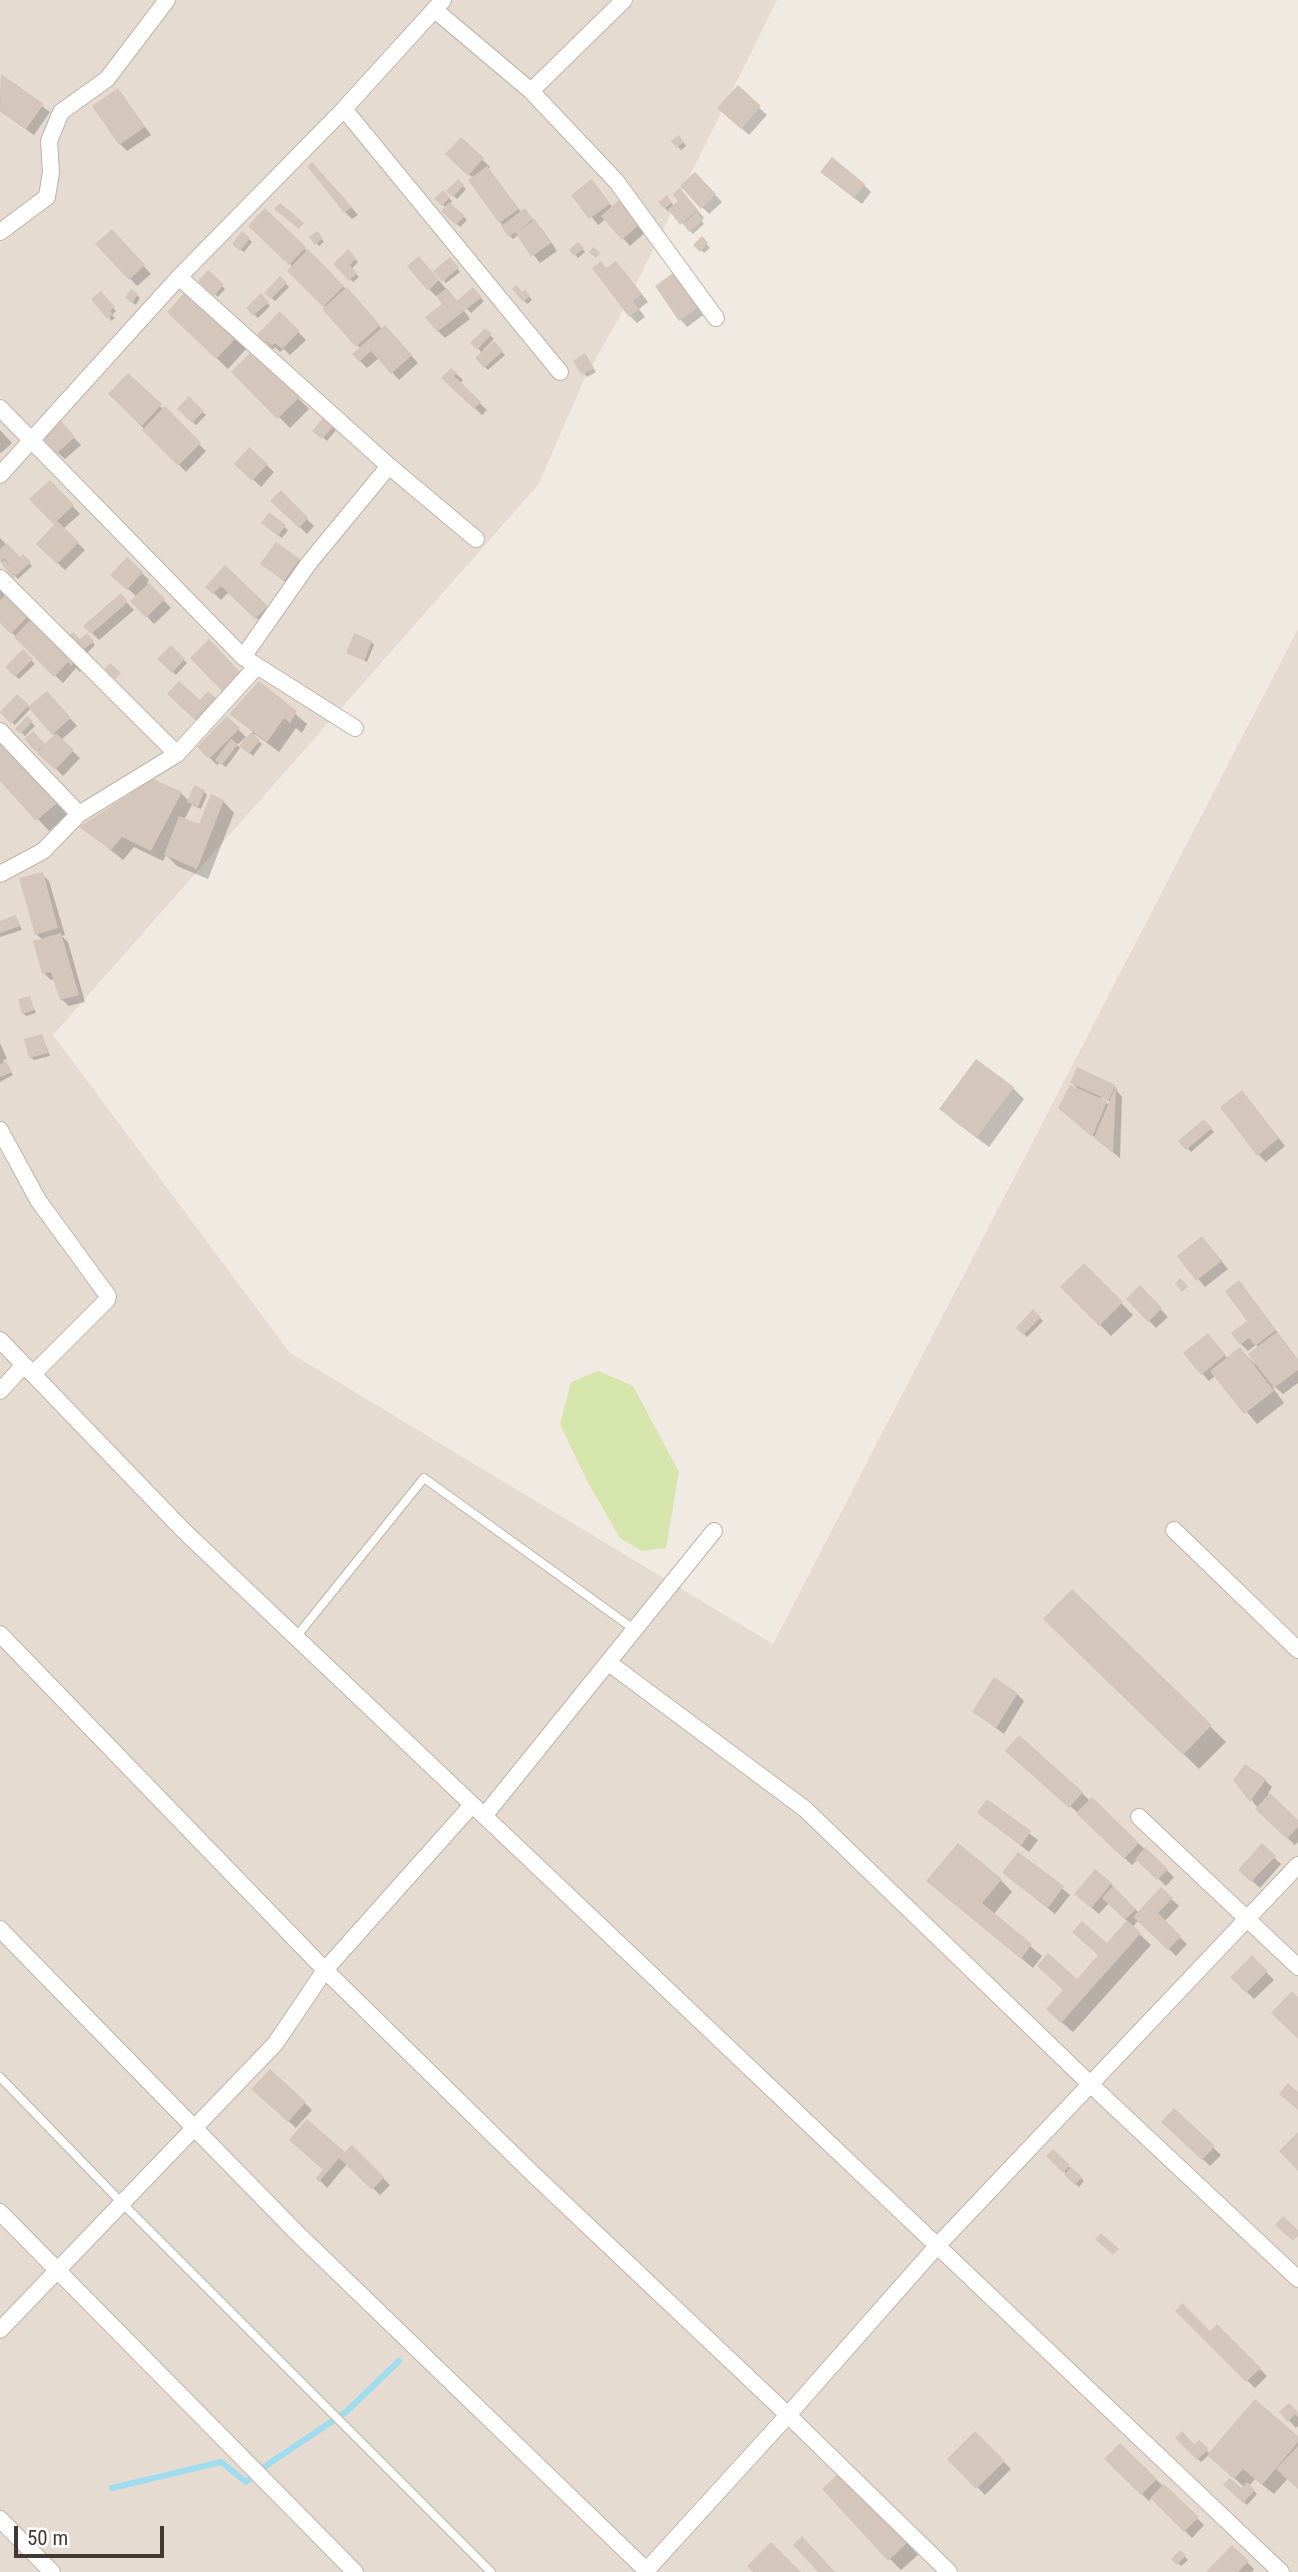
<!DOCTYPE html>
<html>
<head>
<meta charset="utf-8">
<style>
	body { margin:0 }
	#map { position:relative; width:1298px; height:2572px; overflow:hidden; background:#f1eae2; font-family:"Roboto Condensed",sans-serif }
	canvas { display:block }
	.scale { position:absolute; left:14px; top:2526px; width:150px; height:32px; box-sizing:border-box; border:4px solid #423933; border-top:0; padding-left:9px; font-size:21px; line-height:24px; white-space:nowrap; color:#423933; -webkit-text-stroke:5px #fff; paint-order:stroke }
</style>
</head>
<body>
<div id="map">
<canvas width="1298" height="2572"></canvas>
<div class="scale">50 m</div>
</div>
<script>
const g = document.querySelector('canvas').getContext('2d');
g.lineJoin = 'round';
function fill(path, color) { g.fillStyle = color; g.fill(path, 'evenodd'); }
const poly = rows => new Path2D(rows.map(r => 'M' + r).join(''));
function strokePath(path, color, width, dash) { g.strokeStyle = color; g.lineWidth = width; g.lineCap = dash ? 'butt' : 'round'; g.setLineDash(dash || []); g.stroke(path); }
fill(poly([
	[0,0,777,0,621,314,584,380,538,485,53,1035,290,1353,773,1644,1298,629,1298,2572,0,2572]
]), '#e5dbd1');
fill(poly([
	[598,1371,633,1386,679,1472,666,1548,642,1551,620,1538,587,1481,560,1424,571,1382]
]), '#d6e5ab');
fill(poly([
	[1,77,50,112,34,135,0,111],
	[738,88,767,115,749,135,727,115],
	[118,90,151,135,127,151,120,144],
	[461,139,490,167,488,169,522,213,528,214,542,229,557,251,540,263,518,235,513,239,510,236,470,180,473,178,447,154],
	[682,140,686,146,681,150,678,147],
	[695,174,722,202,709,214,682,186],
	[830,179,864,185,871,192,862,204],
	[458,182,466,189,457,199,449,191],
	[599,189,613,208,649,229,630,246,606,219,598,225,574,195],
	[338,191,358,215,352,219,345,212],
	[443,193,452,201,450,204,467,220,460,227,443,211,446,208,437,199],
	[687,198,704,218,701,220,704,224,693,234,670,210,668,211,665,208,670,201,674,206],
	[265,210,354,297,382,329,392,334,418,363,399,380,379,358,367,368,360,361,361,349,325,310,326,308,290,271,293,267,250,226],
	[112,232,151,274,137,286,98,244],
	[242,234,252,242,244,252,237,247],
	[317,234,324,242,319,246,311,238],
	[702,239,710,248,704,253,695,245],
	[578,244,585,252,578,258,571,250],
	[348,252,358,262,351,269,359,277,353,282,335,264],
	[450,259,460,272,446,283,436,271],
	[426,265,458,303,473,290,484,301,471,313,464,306,462,308,470,319,445,338,438,331,444,304,438,295,436,296,429,289],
	[607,270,623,270,648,302,639,309,645,317,637,323,630,316],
	[208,272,225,289,218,297,200,281],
	[676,273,706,313,687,327,680,319],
	[280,278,289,287,275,301,266,293],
	[514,289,527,294,532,300,527,304],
	[188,292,247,348,228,369,169,312],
	[101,293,116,311,112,315,115,318,111,321],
	[137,295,140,298,136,305,130,301],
	[261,296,270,306,258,318,248,308],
	[280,314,306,340,290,355,284,349,280,352,275,347,273,349,259,335],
	[485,330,494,339,483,350,485,352,494,344,505,355,488,370,478,359,483,354,473,343],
	[253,352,309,409,290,428,234,372],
	[585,355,596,372,587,377,575,361],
	[452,370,463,380,460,384,487,410,482,415,444,378],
	[128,375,206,451,186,472,110,394],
	[189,399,206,415,196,425,179,409],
	[324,420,336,430,327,441,315,430],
	[60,423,81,445,65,459,57,452],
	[0,430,12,443,1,453,0,452],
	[249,449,274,472,261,487,236,463],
	[50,482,80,514,63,529,85,550,65,570,38,544,57,525],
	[273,501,294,507,314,526,307,534],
	[269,515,288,530,282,538,266,526],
	[0,538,20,559,23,556,32,566,18,579,0,560],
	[127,559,149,580,147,583,171,608,154,624,133,601,137,597,113,575],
	[299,560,306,568,292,587,262,564],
	[225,568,274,614,264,625,229,592,221,600,208,587],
	[0,586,82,669,80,672,76,668,63,683,0,621],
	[120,595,134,610,99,640,85,626],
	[72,636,80,642,87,636,95,645,87,653],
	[371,642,374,645,367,662,348,652],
	[171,647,187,663,176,675,160,659],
	[23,652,35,664,19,679,7,667],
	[259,683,307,724,302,733,296,728,279,752,255,734,253,736,262,744,253,756,242,746,253,732,232,714],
	[208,694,222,707,203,726,176,701,201,702],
	[17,696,30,708,54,700,77,726,61,740,80,758,63,776,27,739,33,733,45,746,55,736,31,708,15,725,1,713],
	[27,718,35,726,25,736,18,729],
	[227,718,246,737,237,745,240,748,226,767,220,763,217,765,199,747],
	[11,753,67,815,49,831,0,778],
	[204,792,207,795,201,809,192,805,184,820,200,826,223,801,234,813,208,879,177,866,166,855,163,861,134,847,123,860,82,827,181,793,189,801],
	[42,874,49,881,65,935,62,936,68,942,85,1002,69,1006,61,999,55,979,51,980,44,973,43,940,36,934],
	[16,917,22,930,0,937,0,922],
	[29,998,36,1013,26,1016,23,1013],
	[42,1036,50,1056,34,1060,30,1057],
	[0,1043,7,1059,3,1060,13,1075,0,1082],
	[1072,1083,1114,1086,1117,1089,1117,1091,1122,1097,1120,1158,1068,1115,1080,1091],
	[1102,1097,1111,1102,1110,1106,1101,1098],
	[1013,1088,1024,1099,989,1147,953,1120,942,1109],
	[1242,1092,1285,1146,1266,1162,1259,1155],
	[1204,1121,1214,1132,1191,1152,1181,1141],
	[1209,1246,1228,1269,1205,1287,1179,1256],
	[1084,1266,1133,1315,1111,1336,1063,1287],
	[1140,1288,1168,1317,1156,1328,1129,1299],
	[1246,1290,1298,1360,1298,1383,1283,1394,1274,1386,1273,1388,1284,1403,1257,1424,1216,1375,1209,1381,1202,1373,1215,1342,1228,1359,1240,1349,1255,1364,1257,1362,1259,1348,1256,1345,1248,1351,1241,1344,1250,1321],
	[1033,1311,1043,1321,1027,1337,1018,1328],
	[1072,1591,1226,1742,1199,1769,1045,1619],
	[1017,1694,1024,1701,1004,1734,974,1712],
	[1015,1758,1082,1793,1090,1801,1092,1799,1174,1877,1166,1886,1138,1859,1132,1865,1078,1813],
	[1236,1780,1265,1780,1272,1787,1268,1794,1298,1822,1298,1842,1295,1845,1264,1816],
	[987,1801,1038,1840,1029,1852,979,1813],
	[1262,1846,1281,1864,1260,1888,1240,1870],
	[1019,1854,1070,1895,1055,1914,1004,1873],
	[1001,1880,1012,1892,993,1915,1042,1956,1033,1968,929,1881],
	[1111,1884,1139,1913,1161,1889,1179,1906,1164,1922,1187,1944,1176,1956,1139,1920,1132,1927,1151,1945,1073,2032,1059,2020,1077,1981,1128,1922,1109,1903,1099,1914,1084,1901],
	[1252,1958,1274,1980,1254,1999,1232,1977],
	[261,2096,305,2103,312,2110,296,2128],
	[1174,2111,1221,2155,1210,2166,1164,2122],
	[298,2147,345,2154,352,2147,390,2185,380,2195,347,2164,327,2188,318,2178,325,2170],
	[1053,2151,1084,2181,1079,2187,1049,2156],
	[1177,2311,1210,2333,1217,2327,1267,2376,1255,2388],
	[1281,2412,1298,2414,1298,2426,1296,2428],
	[975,2434,1011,2469,985,2495,950,2459],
	[1178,2438,1194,2447,1199,2442,1210,2454,1298,2438,1298,2487,1288,2478,1274,2494,1255,2479,1249,2486,1257,2494,1247,2505,1226,2485,1241,2491,1244,2487,1209,2455,1201,2462],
	[1120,2445,1204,2525,1192,2538,1152,2498,1149,2501,1106,2459],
	[852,2484,918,2555,901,2570,890,2559],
	[1232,2547,1254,2569,1252,2572,1208,2572],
	[1180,2552,1188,2560,1181,2566,1174,2559]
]), '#0003');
strokePath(poly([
	[112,2488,221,2462,246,2482,267,2465,346,2412,399,2361]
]), '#9fdcee', 6);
fill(poly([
	[1,74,44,104,26,129,0,111],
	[738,85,761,106,741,129,717,108],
	[118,88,145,127,119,145,92,106],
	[679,135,684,142,677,148,671,141],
	[461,137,484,158,468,176,445,154],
	[832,157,865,184,854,198,820,172],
	[312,162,352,207,344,213,307,166],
	[487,166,519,209,499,223,468,180],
	[695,172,716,194,701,209,680,186],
	[458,179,464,185,453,197,446,191],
	[592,179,610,204,589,219,571,195],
	[680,188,698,210,680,225,668,209,678,201,673,194],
	[443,190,450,197,442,206,434,199],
	[667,195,672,203,664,209,658,202],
	[622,197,643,221,622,240,601,216],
	[449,202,465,216,456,225,441,211],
	[280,203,304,223,299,229,274,209],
	[265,208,306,247,289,265,248,226],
	[525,208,533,219,520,230,535,219,551,243,531,257,515,232,509,237,501,226],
	[697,212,703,220,689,232,683,224],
	[112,229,145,265,129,280,95,244],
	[242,231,250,238,240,251,232,244],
	[317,231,323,238,315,245,309,237],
	[702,236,708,243,700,252,693,245],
	[578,242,584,248,574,256,569,250],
	[593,247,600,253,596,258,589,252],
	[308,249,344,286,323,307,287,271],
	[348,249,356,258,350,265,357,273,349,281,333,264],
	[419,256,439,280,428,291,407,266],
	[450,257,459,268,442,282,433,271],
	[601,261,606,268,616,261,642,294,633,301,639,309,629,317,592,268],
	[208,270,224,284,214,296,198,281],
	[676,271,700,306,679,321,655,286],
	[280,276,287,283,271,299,264,293],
	[516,285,522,292,525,289,530,296,523,302,512,289],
	[347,287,380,325,356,347,322,309],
	[473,287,482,297,437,332,425,317,442,304,436,296,447,288,457,301],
	[131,289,138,294,132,303,125,298],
	[188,289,238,336,216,359,167,312],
	[101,291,115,307,110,311,113,314,107,319,91,299],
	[261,293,269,302,253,316,246,308],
	[280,311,300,331,282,349,275,343,272,346,267,341,265,343,257,335],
	[385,325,412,355,391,374,371,351,359,362,352,354],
	[485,328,492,334,477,350,470,343],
	[494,341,503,351,484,368,475,358],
	[253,350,300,397,277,419,231,372],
	[585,353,594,368,582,375,573,361],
	[451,368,457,372,454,376,481,402,474,409,441,378],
	[128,373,162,404,142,426,108,394],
	[189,396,204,411,192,423,177,409],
	[165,406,201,443,178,466,142,430],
	[324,417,334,426,322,439,312,431],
	[61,421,75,437,56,454,42,437],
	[249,447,268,464,252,481,234,464],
	[50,480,74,505,57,521,79,542,57,564,36,544,54,525,29,499],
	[281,490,308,518,299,528,270,501],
	[269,512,286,525,278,536,261,523],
	[276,542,300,559,284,581,260,564],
	[7,543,20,557,23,554,31,562,13,578,1,563,4,560,11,565,4,558,0,562,0,549],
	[127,557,143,572,127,590,110,575],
	[225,565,268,606,255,619,221,586,213,594,205,587],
	[149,583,165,599,146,618,130,601],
	[8,592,30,614,11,634,0,623,0,600],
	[121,593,128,602,91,634,83,626],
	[33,617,77,660,71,666,68,662,54,677,14,637],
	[73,632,80,639,87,633,94,641,82,651,69,636],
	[354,633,372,641,364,661,346,653],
	[209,639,242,674,224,693,190,658],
	[171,645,185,659,172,673,157,659],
	[23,649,33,659,15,677,5,667],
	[110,663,121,673,115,679,105,669],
	[179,681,200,700,208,691,216,698,195,720,167,694],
	[259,681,297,711,290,723,284,718,267,742,229,714],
	[47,691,71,718,52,735,28,707],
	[17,694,29,705,11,724,0,712],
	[27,716,33,721,21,734,15,729],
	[227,716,240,728,209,759,197,747],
	[33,731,45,744,56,733,74,750,55,770,37,753,43,745,36,752,24,739],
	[251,732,260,740,249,754,239,746],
	[0,739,57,803,36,821,0,781],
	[231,739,238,744,222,765,215,760],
	[153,779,182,792,151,851,122,837,111,850,79,827],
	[194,785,205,790,198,807,187,802],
	[211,794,224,800,197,869,164,855,179,816,199,824],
	[43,872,58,928,35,935,19,878],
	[16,915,20,926,0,933,0,921],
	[61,933,79,995,60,1000,51,972,42,974,33,941],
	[30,996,34,1010,22,1014,18,999],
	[42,1034,48,1053,29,1058,24,1039],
	[976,1059,1014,1087,977,1137,939,1109],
	[6,1061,12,1072,0,1077,0,1064],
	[1077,1067,1115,1085,1109,1100,1070,1083],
	[1070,1085,1107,1101,1092,1137,1058,1108],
	[1115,1088,1116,1088,1113,1153,1094,1138],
	[1242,1090,1279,1138,1257,1156,1220,1107],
	[1204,1119,1212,1128,1186,1150,1178,1141],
	[1202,1236,1222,1261,1196,1281,1177,1256],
	[1084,1263,1123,1302,1099,1326,1060,1287],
	[1180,1278,1188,1286,1182,1292,1175,1284],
	[1239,1280,1276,1330,1255,1346,1249,1338,1240,1345,1231,1333,1247,1321,1225,1291],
	[1140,1285,1162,1308,1148,1322,1126,1299],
	[1033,1309,1041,1317,1023,1335,1016,1328],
	[1277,1332,1298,1360,1298,1370,1274,1388,1248,1354],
	[1208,1333,1225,1355,1201,1375,1183,1353],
	[1240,1347,1274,1391,1244,1414,1210,1371],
	[1072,1589,1212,1725,1183,1755,1043,1619],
	[994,1677,1018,1693,996,1728,972,1712],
	[1019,1735,1083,1792,1069,1808,1005,1751],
	[1245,1764,1266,1779,1250,1802,1233,1780],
	[1270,1793,1298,1820,1298,1827,1287,1839,1255,1809],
	[1092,1797,1139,1843,1124,1859,1076,1813],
	[987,1799,1031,1831,1021,1846,977,1813],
	[958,1843,1002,1879,982,1903,1032,1944,1021,1959,926,1881],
	[1262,1843,1276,1856,1251,1882,1238,1870],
	[1145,1847,1168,1869,1157,1880,1135,1859],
	[1018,1852,1064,1886,1048,1908,1002,1873],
	[1095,1869,1112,1883,1091,1908,1074,1894],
	[1113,1886,1136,1909,1125,1920,1102,1898],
	[1161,1887,1173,1898,1158,1913,1181,1936,1168,1950,1133,1917],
	[1127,1920,1141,1933,1061,2023,1046,2009,1063,1990,1037,1966,1048,1953,1077,1979,1098,1955,1072,1932,1082,1921,1107,1943],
	[1252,1955,1268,1971,1246,1993,1230,1977],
	[1292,1991,1298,1997,1298,2039,1271,2013],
	[270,2069,306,2102,288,2122,251,2089],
	[1288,2083,1298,2092,1298,2110,1279,2094],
	[1174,2108,1215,2146,1202,2160,1161,2122],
	[307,2119,345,2152,352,2145,384,2177,372,2190,339,2158,319,2182,316,2178,323,2170,289,2140],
	[1298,2132,1298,2171,1279,2151],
	[1053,2149,1070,2165,1063,2173,1046,2156],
	[1071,2167,1082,2177,1075,2185,1064,2175],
	[1283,2216,1298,2230,1298,2236,1293,2241,1275,2225],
	[1101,2233,1119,2249,1113,2255,1095,2239],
	[1182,2303,1210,2331,1217,2324,1261,2368,1246,2382,1175,2311],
	[1255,2399,1298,2436,1298,2442,1262,2485,1243,2469,1234,2479,1207,2455],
	[1289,2403,1298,2412,1298,2417,1295,2414,1288,2422,1279,2412],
	[975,2431,1005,2461,976,2489,947,2459],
	[1182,2431,1194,2444,1199,2440,1209,2449,1197,2460,1175,2438],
	[1120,2443,1157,2479,1141,2495,1104,2459],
	[1298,2446,1298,2489,1276,2469],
	[841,2471,908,2542,888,2561,822,2489],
	[1230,2478,1241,2488,1247,2482,1255,2490,1243,2503,1223,2485],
	[1164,2484,1199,2517,1184,2532,1150,2498],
	[802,2536,835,2572,818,2572,793,2545],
	[771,2542,801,2572,753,2572,747,2566],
	[1232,2545,1249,2561,1238,2572,1206,2572],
	[1180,2550,1186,2555,1177,2565,1171,2559]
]), '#d5c6bb');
const lane = poly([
	[296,1637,424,1478,635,1630],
	[0,2077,121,2202,491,2572]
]);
const street = poly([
	[435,10,531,91,616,181,716,318],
	[531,91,624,0],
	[344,109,560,372],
	[0,232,47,197,51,172,49,141,61,112,107,79,167,0],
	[179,277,389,466,476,539],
	[0,408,243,657,355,728],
	[0,475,179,277,344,109,443,0],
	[0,578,177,754,79,814,43,851,0,874],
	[243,657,309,563,389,466],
	[0,731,79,814],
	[177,754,257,666],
	[0,1130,38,1200,108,1296,107,1300,33,1374],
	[0,1340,184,1531,1281,2572],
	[0,1391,24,1365],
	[1174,1530,1298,1650],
	[0,1634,325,1970,531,2172,788,2415,949,2572],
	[609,1663,805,1809,1090,2084,1298,2279],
	[484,1816,714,1531],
	[1139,1817,1298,1967],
	[0,1929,299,2235,648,2572],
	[0,2212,355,2572],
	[0,2330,275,2044,325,1970,472,1805],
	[0,2519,52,2572],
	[645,2572,788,2415,937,2246,1298,1865]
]);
strokePath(lane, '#bfb3a8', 10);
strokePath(street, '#bfb3a8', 18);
strokePath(lane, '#fff', 8);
strokePath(street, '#fff', 16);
</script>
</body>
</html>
